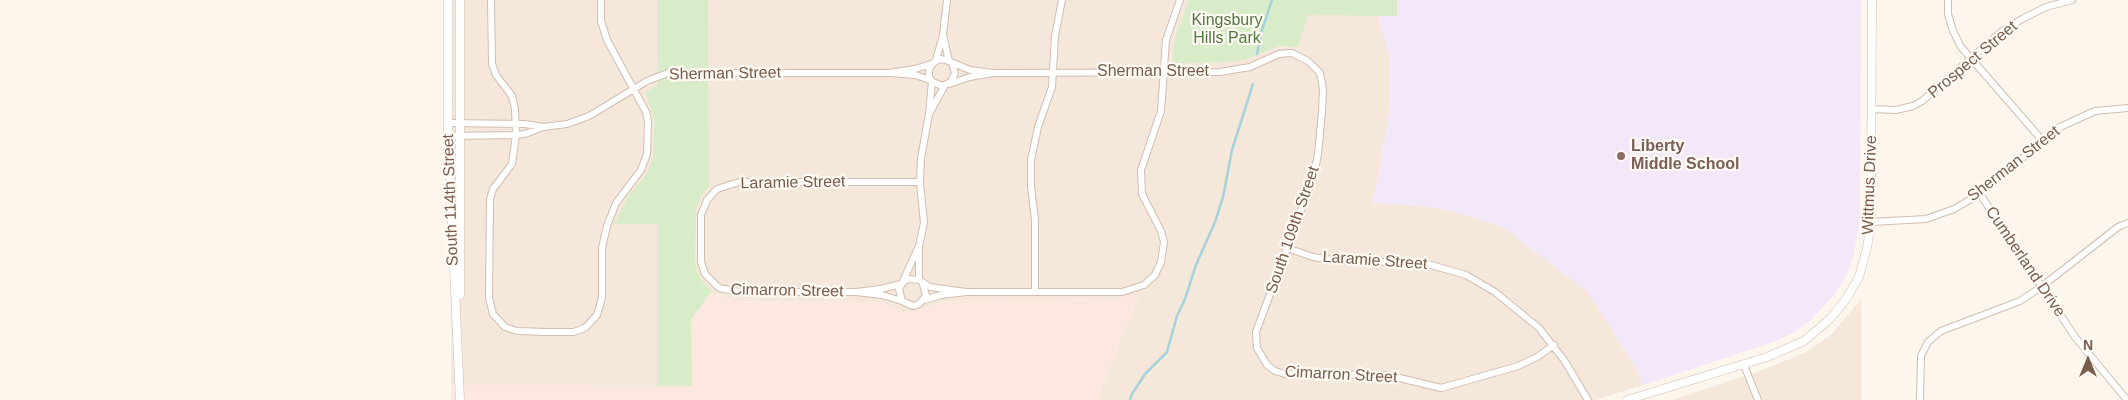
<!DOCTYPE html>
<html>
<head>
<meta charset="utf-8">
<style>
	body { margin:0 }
	#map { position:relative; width:2128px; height:400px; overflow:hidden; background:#fdf6ec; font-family:Arial,sans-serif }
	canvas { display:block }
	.north { position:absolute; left:2063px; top:335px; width:50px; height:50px; -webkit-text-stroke:4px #fffaf3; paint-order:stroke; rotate:0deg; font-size:14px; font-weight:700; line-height:20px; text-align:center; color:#7a5c4d }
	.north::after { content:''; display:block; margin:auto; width:18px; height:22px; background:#7a5c4d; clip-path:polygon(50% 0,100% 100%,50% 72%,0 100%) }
</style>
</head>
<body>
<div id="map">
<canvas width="2128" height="400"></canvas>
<div class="north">N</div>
</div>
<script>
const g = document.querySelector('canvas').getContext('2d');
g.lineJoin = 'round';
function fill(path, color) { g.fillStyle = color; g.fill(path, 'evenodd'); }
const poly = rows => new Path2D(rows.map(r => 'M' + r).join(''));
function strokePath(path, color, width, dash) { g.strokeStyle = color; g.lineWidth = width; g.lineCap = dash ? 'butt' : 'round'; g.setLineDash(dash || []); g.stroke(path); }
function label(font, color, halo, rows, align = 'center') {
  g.font = font + ' Arial,sans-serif'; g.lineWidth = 4.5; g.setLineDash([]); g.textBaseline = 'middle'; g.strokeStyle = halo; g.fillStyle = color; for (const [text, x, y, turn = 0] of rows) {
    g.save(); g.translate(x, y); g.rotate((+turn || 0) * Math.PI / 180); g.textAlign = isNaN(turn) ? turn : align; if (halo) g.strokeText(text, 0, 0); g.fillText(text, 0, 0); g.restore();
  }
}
fill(poly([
	[453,0,1397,0,1397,16,1379,16,1379,22,1390,55,1390,109,1373,203,1433,207,1463,214,1504,228,1588,292,1638,371,1643,385,1595,400,1097,400,1138,296,1117,299,946,301,912,313,901,311,881,302,734,301,711,293,692,386,451,385],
	[1861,299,1861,400,1672,400,1757,372,1805,353,1831,335]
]), '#f5e8da');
fill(poly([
	[711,293,734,301,881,302,902,311,912,313,946,301,1117,299,1138,296,1097,400,451,400,451,385,692,386,691,319]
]), '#fde8e0');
fill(poly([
	[1397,0,1861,0,1860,218,1853,258,1846,276,1836,293,1809,322,1793,333,1776,341,1643,385,1638,371,1588,292,1504,228,1463,214,1433,207,1373,203,1390,109,1390,55,1379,22,1379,16,1396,16]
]), '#f3e8fa');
fill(poly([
	[657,0,708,0,709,186,701,196,696,208,695,261,698,274,705,285,712,291,691,319,692,386,657,386,657,224,614,224,628,196,646,175,653,158,654,120,646,93,658,85],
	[1189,0,1397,0,1397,16,1308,15,1298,47,1280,46,1243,60,1227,62,1174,63,1172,61,1173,53,1176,36]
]), '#d8ecc9');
strokePath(poly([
	[1257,54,1262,30,1272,0],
	[1130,400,1132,394,1145,374,1167,352,1177,316,1185,299,1196,265,1215,222,1223,197,1232,150,1253,84]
]), '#a5d3da', 2.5);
const minor = poly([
	[491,0,492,64,496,75,512,96,515,109,516,135,512,164,493,189,490,199,489,298,493,314,505,327,517,331,546,332,573,332,580,330,586,327,597,315,602,298,602,248,607,226,616,203,641,170,647,154,648,121,646,112,607,40,601,21,601,0],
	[1948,0,1948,14,1953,31,1961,47,2042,140],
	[943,35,947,0],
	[936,60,943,35,949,61],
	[993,73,1220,72,1250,67,1279,54,1292,53,1308,61,1320,73,1323,89,1322,112,1318,154,1314,175,1256,332,1257,348,1267,365,1275,371,1285,374,1387,375,1441,388,1518,366,1537,357,1554,345],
	[930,80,915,75,889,73,915,69,931,64],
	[932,81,929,114,945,85],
	[949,84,970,77,993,73,970,70,946,60,940,59,934,62,929,69,929,77,933,82,942,86,951,82,955,73,952,63],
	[1872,109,1896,110,1913,106,1922,101,2001,32,2022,19,2046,7,2072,0],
	[448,123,525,124,543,127,525,134,516,135,448,136],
	[543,127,567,124,589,116,647,81,668,73,889,73],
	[1980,194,2075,337,2127,400],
	[1871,222,1926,219,1954,209,1980,194,2058,128,2095,111,2128,108],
	[919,246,924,223,920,182,921,158,929,114],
	[1287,248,1313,257,1333,260,1424,263,1466,275,1495,292,1539,328,1564,360,1588,400],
	[903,281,919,246,919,280],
	[901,284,881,289,856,292,882,295,902,301],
	[923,284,926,296,919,304,913,306,902,301,899,289,903,282,908,279,919,280,930,287,966,292,941,295,924,300],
	[1035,291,1035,220,1031,186,1031,160,1038,127,1052,87,1055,36,1062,0],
	[856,292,739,292,719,288,705,274,701,262,701,215,707,200,717,189,739,182,920,182],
	[966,292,1122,292,1144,285,1155,275,1161,262,1164,242,1161,231,1142,194,1141,170,1161,111,1166,40,1180,0],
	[1744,365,1758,400],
	[1920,400,1921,356,1928,342,1941,331,2020,301,2041,287,2118,227,2128,223]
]);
const tertiary = poly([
	[448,0,448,136,460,400],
	[460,295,460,0],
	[1627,400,1767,357,1804,341,1831,318,1846,299,1859,277,1867,248,1871,222,1872,0]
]);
strokePath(minor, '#d1beb0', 8);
strokePath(tertiary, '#d1beb0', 9);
strokePath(minor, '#fff', 6);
strokePath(tertiary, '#fff', 8);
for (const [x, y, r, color] of [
	[1621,156,5,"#8d6e63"]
]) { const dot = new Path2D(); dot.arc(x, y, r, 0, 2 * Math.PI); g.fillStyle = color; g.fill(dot); strokePath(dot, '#fffaf3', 2); }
label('16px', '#537a41', '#fffaf3', [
	["Kingsbury",1227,21],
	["Hills Park",1227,39]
]);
label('16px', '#7a5c4d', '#fffaf3', [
	["Prospect Street",1973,60,-40],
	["Sherman Street",1153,72],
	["Sherman Street",725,74,-1],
	["Sherman Street",2014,164,-38],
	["Laramie Street",793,183,-1],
	["Wittmus Drive",1870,185,-88],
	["South 114th Street",451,200,-92],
	["South 109th Street",1293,230,-71],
	["Laramie Street",1375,261,4],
	["Cumberland Drive",2025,262,56],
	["Cimarron Street",787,291,1],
	["Cimarron Street",1341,375,3]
]);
label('bold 16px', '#785e54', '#fffaf3', [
	["Liberty",1631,147],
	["Middle School",1631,165]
], 'left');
</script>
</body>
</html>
